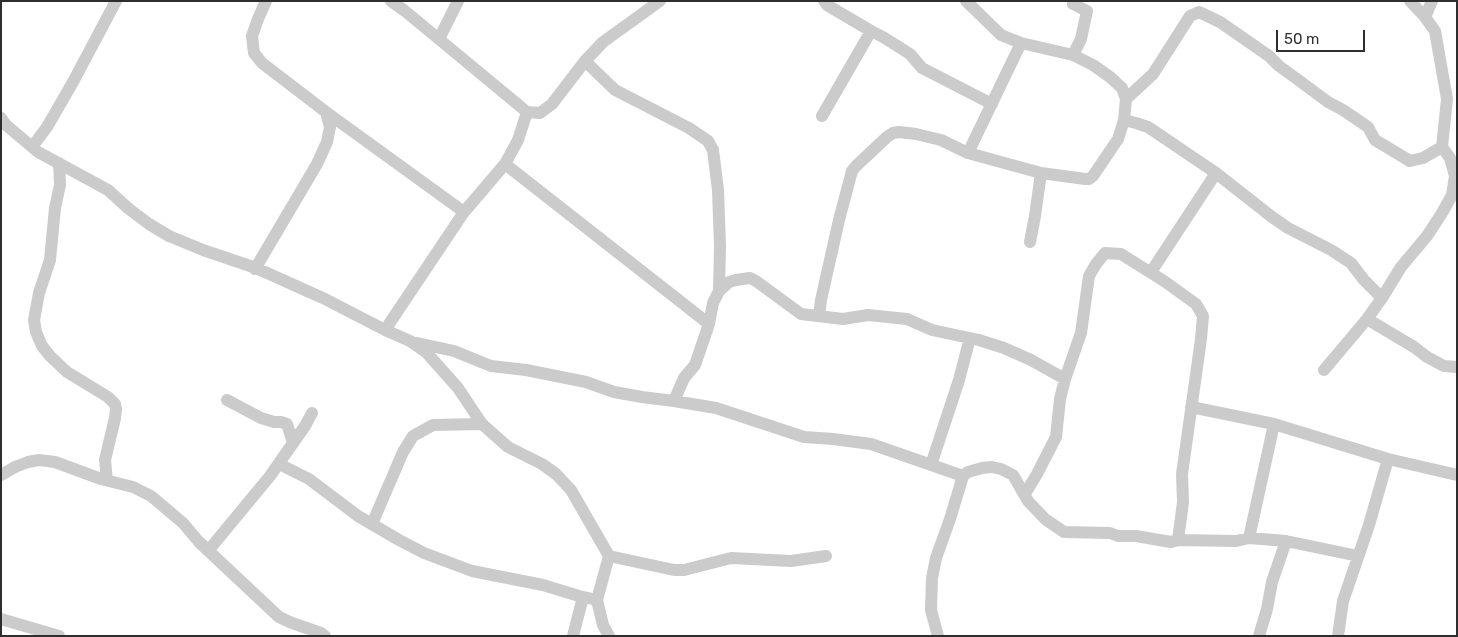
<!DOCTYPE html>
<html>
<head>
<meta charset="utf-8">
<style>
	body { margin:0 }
	#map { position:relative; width:1458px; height:637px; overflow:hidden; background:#fff; font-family:Rubik,sans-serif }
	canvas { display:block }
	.frame { position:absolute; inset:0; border:2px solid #2e2e2e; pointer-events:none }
	.scale { position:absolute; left:1276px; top:30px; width:89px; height:22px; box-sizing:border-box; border:2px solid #2e2e2e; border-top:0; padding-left:6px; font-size:15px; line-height:18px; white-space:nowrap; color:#2e2e2e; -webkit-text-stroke:4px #fff; paint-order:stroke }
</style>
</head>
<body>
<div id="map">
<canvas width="1458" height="637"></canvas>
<div class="frame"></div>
<div class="scale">50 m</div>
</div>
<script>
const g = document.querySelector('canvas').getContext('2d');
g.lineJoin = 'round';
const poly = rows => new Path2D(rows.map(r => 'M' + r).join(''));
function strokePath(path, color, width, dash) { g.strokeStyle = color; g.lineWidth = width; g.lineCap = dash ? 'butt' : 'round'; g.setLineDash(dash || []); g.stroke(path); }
strokePath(poly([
	[266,1,258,19,252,36,254,53,262,63,326,112,464,212],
	[391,1,405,11,527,112,540,113,552,104,585,61,603,42,660,1],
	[824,1,827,5,871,31,883,37,910,54,922,68,992,104],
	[1425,17,1432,1],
	[439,39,458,1],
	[1073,55,1081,39,1087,11,1073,4,1073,1],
	[585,61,615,90,689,128,708,141,713,150,718,190,720,246,719,291],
	[1126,99,1153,74,1190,16,1199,12,1220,22,1269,56,1279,66,1297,79,1328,102,1343,110,1368,127,1375,140,1410,161,1423,158,1442,147],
	[822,116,871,31],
	[1,118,6,125,38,152,108,190,129,209,149,224,169,236,203,250,256,268,325,299,385,330,410,341,426,352,458,388,482,424,508,447,542,464,556,474,571,490,609,556,597,600,603,625,609,636],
	[1124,120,1136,123,1148,127,1216,173,1272,217,1288,228,1331,250,1351,263,1364,280,1382,298],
	[32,147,47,127,73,82,116,1],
	[968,153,1021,43],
	[59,163,60,185,55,208,50,260,39,293,34,320,36,332,42,346,50,356,67,372,108,397,115,404,116,409,115,418,105,460,107,480],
	[505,164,709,324],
	[1030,242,1035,216,1041,173],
	[255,269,317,164,327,142,330,127,326,112],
	[1151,272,1216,173],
	[819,316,821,300,839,220,852,171,856,166,887,137,893,133,899,132,916,134,941,140,968,153,1041,173,1085,179,1089,179,1093,176,1118,139,1124,120,1126,99,1122,88,1110,77,1093,65,1073,55,1021,43,1001,35,966,1],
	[1367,319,1414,347,1427,357,1444,366,1457,367],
	[385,330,464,212,505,164,518,140,527,112],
	[417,343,454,351,491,366,526,370,586,382,614,392,642,397,674,401,716,408,804,437,833,439,871,444,963,476],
	[1324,370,1367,319,1382,298,1401,267,1427,236,1442,213,1452,195,1455,176,1450,158,1442,147,1447,99,1435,31,1425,17,1410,1],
	[227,400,261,418,274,422,281,422,287,424,293,443],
	[674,401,684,378,695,365,709,324,713,303,719,291,729,282,736,280,750,278,756,281,801,314,843,319,868,315,907,319,932,330,979,340,1004,348,1031,360,1065,379,1081,333,1089,276,1096,264,1105,253,1121,254,1164,281,1196,304,1203,316,1201,339,1182,474,1183,502,1178,540,1171,542,1136,536,1118,536,1110,533,1064,532,1045,519,1028,501,1013,475,1001,469,992,467,982,468,968,472,963,476,950,519,936,558,932,578,931,610,938,636],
	[1191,407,1274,424,1388,459,1457,475],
	[279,464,309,479,358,516,399,540,424,553,472,571,543,585,579,596,597,600],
	[931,465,959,380,970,338],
	[1,475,15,467,28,462,39,460,55,462,101,479,133,487,151,496,183,523,199,542,279,617,292,623,321,633,325,636],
	[1025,494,1037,474,1056,437,1060,399,1065,379],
	[372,524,403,452,413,436,433,425,482,424],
	[1249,538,1274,424],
	[1178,540,1236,541,1249,538,1286,541,1358,556],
	[208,551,270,476,305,426,312,413],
	[609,556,674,570,684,570,731,558,791,561,826,556],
	[1,619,59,636],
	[573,636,583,597],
	[1259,636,1267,609,1272,582,1286,541],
	[1338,636,1343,601,1369,525,1388,459]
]), '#cbcbcb', 12);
</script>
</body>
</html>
